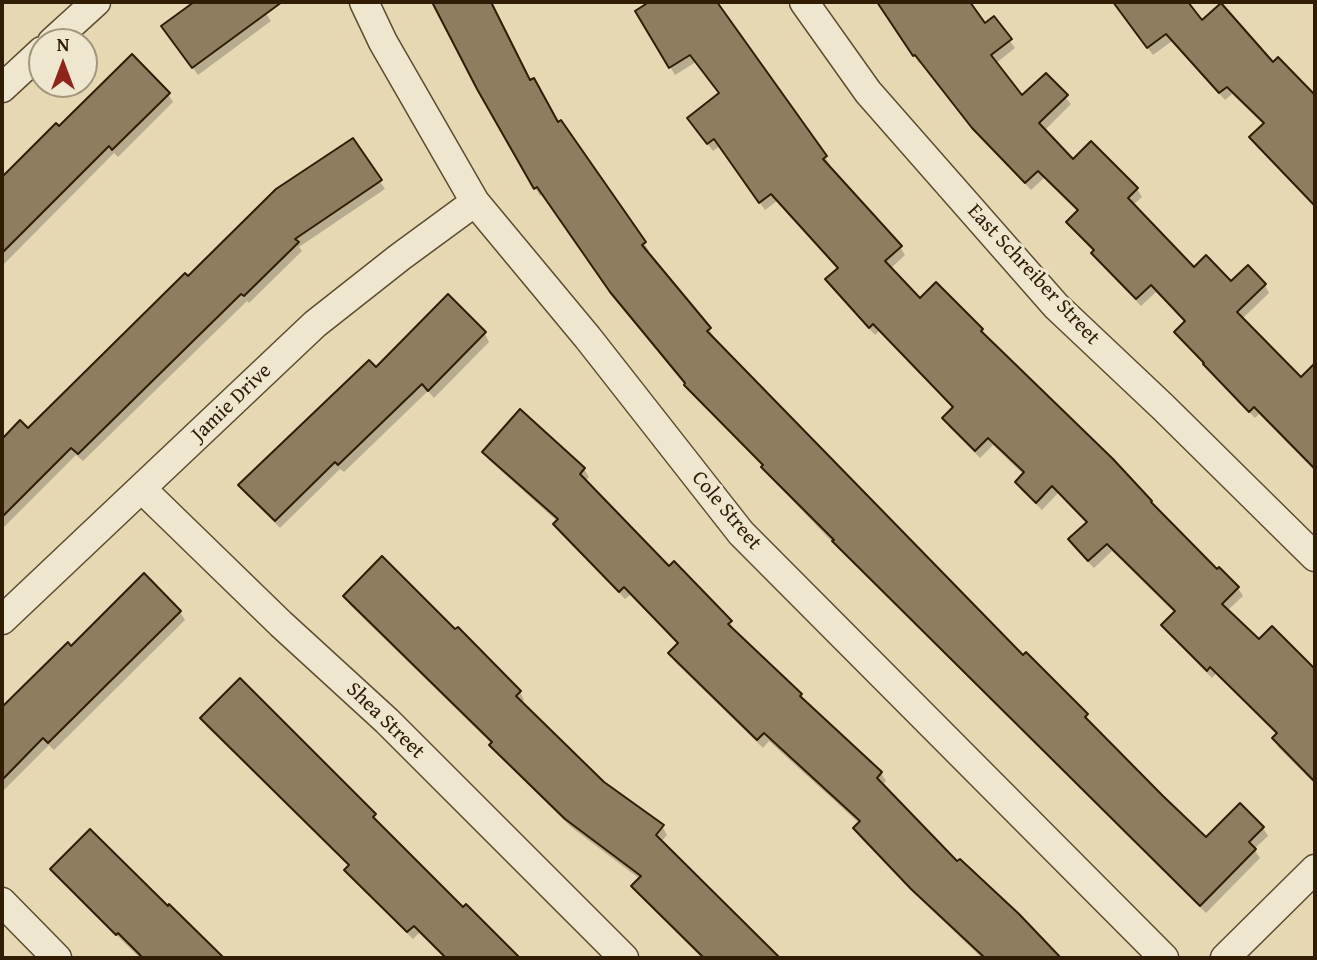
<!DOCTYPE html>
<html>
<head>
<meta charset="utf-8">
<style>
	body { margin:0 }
	#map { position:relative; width:1317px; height:960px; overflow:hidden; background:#e5d8b3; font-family:"Gentium Book Plus",serif }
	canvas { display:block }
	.frame { position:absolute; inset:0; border:4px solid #301d03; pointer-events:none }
	.north { position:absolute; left:28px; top:28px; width:70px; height:70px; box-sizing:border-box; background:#eee6ce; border:2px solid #a2967d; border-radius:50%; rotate:0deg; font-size:19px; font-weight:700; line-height:28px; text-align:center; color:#301d03 }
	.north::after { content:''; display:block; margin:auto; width:24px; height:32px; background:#8f2418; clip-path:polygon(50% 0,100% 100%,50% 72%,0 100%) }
</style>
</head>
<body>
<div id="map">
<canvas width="1317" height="960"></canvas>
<div class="frame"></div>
<div class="north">N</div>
</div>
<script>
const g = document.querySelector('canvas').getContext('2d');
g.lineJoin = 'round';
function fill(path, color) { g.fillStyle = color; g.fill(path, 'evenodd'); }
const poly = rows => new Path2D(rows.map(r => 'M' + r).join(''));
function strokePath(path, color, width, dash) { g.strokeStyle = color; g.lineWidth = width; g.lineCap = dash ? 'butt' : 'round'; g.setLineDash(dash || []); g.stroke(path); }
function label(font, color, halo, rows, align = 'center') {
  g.font = font + ' "Gentium Book Plus",serif'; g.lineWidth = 6; g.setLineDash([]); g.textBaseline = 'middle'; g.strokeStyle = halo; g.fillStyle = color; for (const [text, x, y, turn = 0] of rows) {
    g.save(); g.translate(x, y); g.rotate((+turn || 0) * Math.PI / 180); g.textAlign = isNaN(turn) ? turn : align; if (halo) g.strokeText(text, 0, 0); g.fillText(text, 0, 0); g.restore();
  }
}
fill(poly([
	[197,2,258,2,271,21,198,75,164,26],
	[434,2,489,2,530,82,557,124,644,243,649,251,646,253,709,329,714,337,712,338,1023,657,1086,715,1091,724,1206,840,1263,828,1268,836,1254,849,1260,858,1206,913,839,549,768,475,764,467,691,393,687,385,543,194,540,196,478,88],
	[653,2,715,2,825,157,830,165,828,166,900,247,905,255,890,269,920,301,981,330,986,338,1217,571,1238,588,1243,596,1227,611,1259,642,1272,628,1315,670,1315,784,1278,747,1274,738,1277,735,1216,674,1212,678,1168,633,1163,625,1175,613,1112,551,1094,568,1075,548,1071,539,1087,524,1058,493,1042,510,1021,490,1017,482,1024,475,993,445,980,458,949,427,944,418,954,409,879,331,875,335,832,288,828,280,839,269,777,201,765,210,720,146,713,151,694,127,721,95,696,62,675,75,637,11],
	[879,2,968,2,985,26,994,19,1015,48,995,64,1022,98,1046,75,1071,104,1044,131,1073,162,1137,189,1142,197,1133,205,1194,270,1231,284,1265,285,1269,293,1242,319,1301,380,1311,370,1315,375,1314,470,1259,414,1255,418,1181,340,1177,332,1186,323,1156,292,1141,306,1098,261,1094,252,1073,230,1068,222,1078,212,1044,178,1031,190,979,136,921,62,919,63],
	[1114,2,1186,2,1202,23,1273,64,1278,60,1315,99,1315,207,1256,146,1251,138,1264,125,1232,94,1225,100,1172,41,1153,55],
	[168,94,173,102,118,157,114,153,2,266,2,179,56,125,59,128],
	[353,141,385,189,299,247,302,251,249,303,247,301,83,461,76,455,2,529,2,441,20,423,28,430,188,278],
	[448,297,485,334,489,342,434,398,428,391,344,472,340,469,280,528,245,493,241,485,376,370],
	[484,452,584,469,589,477,585,482,669,568,730,622,734,631,803,701,881,773,886,781,882,785,957,864,1018,916,1059,958,982,958,918,897,860,837,855,828,860,824,769,741,763,748,675,662,670,654,679,645,630,595,625,599,560,533,555,524,558,522,489,460],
	[345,597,520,692,524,700,521,703,603,783,662,826,667,835,661,842,779,958,702,958,638,894,633,886,640,879,571,827,496,753,492,744,350,605],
	[180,612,185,620,54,750,49,745,2,792,2,708,68,644,71,648],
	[202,718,374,815,379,824,463,910,466,906,518,958,445,958,419,933,413,939,351,878,347,870,350,867,207,727],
	[90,831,221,958,140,958,57,877,52,869]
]), '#0003');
const building = poly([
	[194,2,282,2,192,68,161,26,194,2],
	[432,2,491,2,530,80,534,78,558,122,561,120,646,242,642,245,711,328,707,331,1023,655,1026,652,1088,714,1085,717,1163,796,1206,837,1240,803,1264,827,1249,842,1256,849,1200,906,832,541,834,540,761,467,763,465,684,385,685,383,610,292,537,187,534,189,477,89,432,2],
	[649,2,717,2,827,156,823,159,902,246,885,261,920,298,936,282,983,329,981,331,1113,459,1152,501,1151,502,1217,569,1219,567,1239,587,1222,604,1259,639,1272,626,1315,669,1315,782,1272,738,1277,733,1210,667,1207,671,1161,625,1175,611,1107,544,1088,561,1068,539,1087,522,1052,486,1036,503,1015,482,1024,472,988,438,975,451,942,418,953,407,873,324,869,328,825,279,838,268,771,194,759,203,714,139,707,144,687,118,719,93,690,55,669,68,635,11,649,2],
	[877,2,970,2,985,23,994,16,1012,39,991,55,1022,95,1046,73,1068,95,1039,123,1073,159,1091,141,1138,188,1128,198,1194,267,1206,255,1231,281,1248,265,1266,284,1237,312,1301,377,1315,363,1315,469,1254,407,1249,412,1203,364,1204,363,1174,332,1185,321,1151,285,1136,299,1091,253,1094,250,1066,222,1078,210,1038,171,1025,183,972,128,915,55,913,56,877,2],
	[1113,2,1188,2,1202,20,1221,3,1273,62,1278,57,1315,95,1315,206,1249,137,1264,123,1227,87,1219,93,1166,34,1147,48,1113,2],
	[132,54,170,93,112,150,109,146,2,253,2,177,56,123,59,126,132,54],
	[353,138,382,180,295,239,299,242,244,296,241,294,78,454,71,448,2,517,2,439,20,420,28,428,185,273,188,276,276,189,353,138],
	[448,294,486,332,428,391,422,384,338,465,335,462,275,521,238,485,369,360,376,367,448,294],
	[520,409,585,468,580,474,669,566,674,561,732,621,728,624,802,694,800,696,882,772,877,778,957,861,960,859,1019,914,1061,958,985,958,911,889,853,828,860,821,764,733,757,740,668,653,678,643,624,587,619,592,553,524,558,519,482,452,520,409],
	[382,556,455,629,458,627,521,691,516,696,604,782,664,825,656,835,780,958,704,958,631,886,641,876,565,819,489,745,492,742,343,596,382,556],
	[144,573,181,611,48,743,43,738,2,780,2,707,68,642,71,646,144,573],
	[240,678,376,814,373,817,463,907,466,904,520,958,446,958,414,926,407,932,344,870,349,865,200,718,240,678],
	[90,829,168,906,169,904,224,958,143,958,118,933,116,935,50,869,90,829]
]);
fill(building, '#8e7e5f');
strokePath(building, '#301d03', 2);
const minor = poly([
	[364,2,383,42,475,202,588,338,741,533,1164,958],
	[804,2,868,92,1056,306,1163,407,1315,557],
	[52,42,96,2],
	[2,88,42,51],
	[142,489,281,624,387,721,624,958],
	[2,620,315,324,400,257,475,202],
	[2,902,57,958],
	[1225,958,1315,869]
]);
strokePath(minor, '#5d4c2f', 31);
strokePath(minor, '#eee6ce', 28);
label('21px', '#301d03', '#eee6ce', [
	["East Schreiber Street",1033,275,47],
	["Jamie Drive",232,403,-44],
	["Cole Street",726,511,50],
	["Shea Street",385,721,44]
]);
</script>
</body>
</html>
